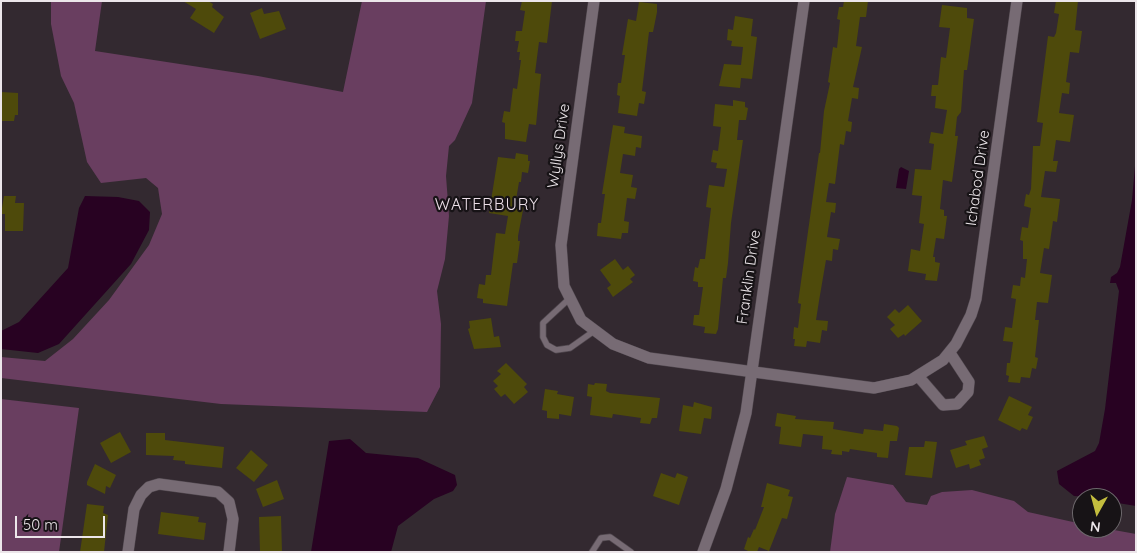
<!DOCTYPE html>
<html>
<head>
<meta charset="utf-8">
<style>
	body { margin:0 }
	#map { position:relative; width:1137px; height:553px; overflow:hidden; background:#332930; font-family:Quicksand,sans-serif }
	canvas { display:block }
	.frame { position:absolute; inset:0; border:2px solid #ece6ea; pointer-events:none }
	.north { position:absolute; left:1072px; top:488px; width:50px; height:50px; box-sizing:border-box; background:#171316; border:1px solid #6c676b; border-radius:50%; rotate:187deg; font-size:14px; font-weight:700; line-height:20px; text-align:center; color:#ece6ea }
	.north::after { content:''; display:block; margin:auto; width:18px; height:22px; background:#c3bd3e; clip-path:polygon(50% 0,100% 100%,50% 72%,0 100%) }
	.scale { position:absolute; left:15px; top:516px; width:90px; height:22px; box-sizing:border-box; border:2px solid #ece6ea; border-top:0; padding-left:6px; font-size:15px; line-height:18px; white-space:nowrap; color:#ece6ea; -webkit-text-stroke:4px #171316; paint-order:stroke }
</style>
</head>
<body>
<div id="map">
<canvas width="1137" height="553"></canvas>
<div class="frame"></div>
<div class="north">N</div>
<div class="scale">50 m</div>
</div>
<script>
const g = document.querySelector('canvas').getContext('2d');
g.lineJoin = 'round';
function fill(path, color) { g.fillStyle = color; g.fill(path, 'evenodd'); }
const poly = rows => new Path2D(rows.map(r => 'M' + r).join(''));
function strokePath(path, color, width, dash) { g.strokeStyle = color; g.lineWidth = width; g.lineCap = dash ? 'butt' : 'round'; g.setLineDash(dash || []); g.stroke(path); }
function label(font, color, halo, rows, align = 'center') {
  g.font = font + ' Quicksand,sans-serif'; g.lineWidth = 4.5; g.setLineDash([]); g.textBaseline = 'middle'; g.strokeStyle = halo; g.fillStyle = color; for (const [text, x, y, turn = 0] of rows) {
    g.save(); g.translate(x, y); g.rotate((+turn || 0) * Math.PI / 180); g.textAlign = isNaN(turn) ? turn : align; if (halo) g.strokeText(text, 0, 0); g.fillText(text, 0, 0); g.restore();
  }
}
fill(poly([
	[51,1,102,1,95,51,258,76,343,92,362,1,486,1,472,103,455,140,449,146,446,176,449,216,445,259,437,291,441,324,440,387,427,412,221,404,1,378,1,357,45,361,73,339,109,300,149,245,162,214,158,188,146,178,101,183,87,162,74,103,61,76,51,24],
	[1,399,79,408,59,552,1,552],
	[847,477,893,485,906,502,927,505,931,496,942,492,972,490,1014,501,1028,512,1082,524,1082,528,1103,528,1136,534,1136,552,830,552,835,514]
]), '#693e60');
fill(poly([
	[1136,155,1136,506,1112,502,1112,498,1074,496,1059,484,1057,471,1095,451,1099,443,1105,409,1119,291,1116,283,1110,283,1111,277,1117,273,1120,267,1132,200],
	[901,167,909,171,906,189,896,188,899,169],
	[85,196,118,197,139,201,150,212,149,230,131,264,59,344,38,353,1,349,1,331,19,322,68,268,79,208],
	[350,439,366,453,418,458,455,475,457,485,453,491,434,499,398,526,391,552,311,552,329,441]
]), '#280222');
fill(poly([
	[183,1,208,1,213,4,212,7,224,17,214,33,190,18,196,9],
	[522,1,552,1,547,43,539,42,535,73,541,74,536,125,529,124,526,142,505,139,505,123,502,122,504,111,510,112,513,88,517,89,521,60,519,60,520,52,517,52,519,41,515,41,516,31,522,31,525,11,520,10],
	[844,1,868,1,866,17,860,17,856,46,862,47,853,87,859,88,858,99,852,98,848,121,852,122,851,132,846,131,844,145,840,144,835,184,829,183,826,202,836,203,835,213,831,212,827,237,840,239,838,250,833,249,832,261,826,260,819,301,816,320,828,321,827,331,822,330,820,343,807,341,806,347,794,346,795,339,793,339,794,327,798,328,801,304,798,303,819,153,820,153,824,111,830,83,828,82,833,47,837,48,840,20,837,19,839,7,843,7],
	[1056,1,1078,1,1075,30,1082,31,1079,53,1070,52,1066,82,1070,83,1069,94,1062,93,1059,113,1074,115,1070,142,1056,140,1053,161,1058,161,1056,172,1045,171,1041,197,1060,199,1057,222,1053,221,1049,249,1044,248,1040,273,1052,275,1048,303,1037,302,1035,320,1039,320,1035,357,1038,358,1036,369,1032,368,1030,378,1021,377,1020,383,1008,382,1009,376,1006,375,1007,363,1010,363,1013,342,1003,341,1005,327,1012,328,1016,299,1011,298,1013,285,1020,286,1021,277,1025,278,1027,259,1023,259,1023,241,1020,240,1022,227,1028,228,1031,208,1024,206,1026,194,1029,195,1031,189,1033,146,1040,146,1043,123,1037,122,1048,36,1054,37,1056,33,1059,14,1054,13],
	[639,2,657,4,657,12,653,32,649,32,642,91,646,92,644,104,639,103,637,116,618,113,620,96,617,95,618,83,621,83,625,55,622,55,628,19,636,21],
	[942,5,967,8,967,18,974,19,967,70,964,70,961,112,957,117,955,136,958,136,952,182,943,180,940,209,944,210,944,216,947,216,944,239,936,238,933,257,935,257,935,262,940,263,937,281,925,280,926,274,908,271,911,249,920,251,924,224,919,223,922,196,912,195,915,169,931,170,934,144,929,143,931,132,943,134,947,110,935,108,936,96,931,96,932,85,938,85,941,57,946,58,950,28,939,27],
	[262,8,264,14,279,11,286,29,260,39,250,13],
	[735,16,753,19,751,36,757,37,752,79,741,78,740,88,719,86,724,64,741,65,743,47,731,46,732,41,727,40,728,29,733,30],
	[1,92,18,93,18,115,15,115,14,121,1,121],
	[733,100,745,102,745,107,748,108,746,120,739,120,737,140,743,140,731,223,728,263,726,278,723,278,718,329,716,334,704,333,705,327,693,325,694,315,699,315,703,287,698,287,698,282,693,281,695,267,698,268,700,259,705,259,711,208,706,207,709,185,724,187,727,169,716,168,717,163,711,162,713,150,718,151,721,127,713,126,715,104,733,106],
	[613,125,625,127,624,133,642,136,641,148,636,147,635,156,623,154,620,173,633,175,631,187,637,188,635,199,627,198,624,221,629,222,628,233,622,233,621,239,597,236,598,223,601,223,605,194,602,194],
	[516,153,528,155,528,161,530,161,528,173,522,172,521,182,519,182,516,200,517,204,524,205,518,236,518,241,520,241,517,263,513,263,507,306,483,303,483,299,477,298,479,284,485,285,486,275,491,275,496,233,505,234,508,216,489,213,498,157,515,159],
	[4,196,16,196,15,203,24,203,23,231,5,231,5,214,1,214],
	[615,259,623,270,628,266,635,275,630,279,633,282,613,297,607,288,611,285,600,270],
	[908,305,922,321,905,336,904,334,898,338,890,329,895,325,887,317,895,309,899,313],
	[491,318,494,337,499,336,501,347,474,349,468,329,470,328,469,321],
	[506,363,527,384,524,387,528,392,514,404,505,394,501,397,494,389,498,386,493,381,501,374,497,371],
	[595,383,607,384,606,391,610,393,660,398,657,418,652,418,650,424,640,423,641,418,613,414,612,418,590,415,592,397,587,396,588,384,594,385],
	[545,389,558,391,557,394,574,397,571,416,559,414,559,419,547,418,547,411,542,410],
	[1009,396,1032,407,1028,415,1033,417,1027,430,1022,428,1020,431,998,420],
	[694,402,712,407,711,419,704,418,701,434,679,431,683,405,693,407],
	[777,413,796,416,795,419,834,422,833,429,863,434,864,429,883,431,884,424,897,426,899,428,897,441,890,441,888,458,877,457,877,453,850,449,849,452,842,451,842,455,831,454,832,450,822,449,823,436,803,434,801,447,779,444,781,427,775,426],
	[120,432,131,452,111,463,100,443],
	[146,433,165,433,165,440,224,447,222,468,185,464,185,461,173,460,174,456,146,455],
	[984,436,988,447,982,449,985,458,979,460,981,465,970,469,969,464,956,468,950,450,967,445,965,441],
	[925,441,937,442,932,478,905,475,909,447,924,447],
	[251,450,268,465,254,482,236,468],
	[95,464,116,475,110,488,106,486,105,494,87,485,87,482],
	[661,473,675,478,677,473,688,477,679,505,653,496],
	[277,480,284,499,263,507,256,489],
	[767,483,790,490,788,496,793,497,787,519,782,518,769,551,759,547,757,552,750,552,744,549,748,537,750,538,754,529,755,530,764,507,761,507],
	[87,504,104,506,103,513,108,515,104,552,80,552],
	[161,512,199,517,198,522,206,523,204,540,158,534],
	[281,516,282,552,260,552,259,517]
]), '#4e4a0b');
const service = poly([
	[570,298,543,323,543,337,547,345,556,350,570,348,594,331],
	[592,552,601,538,610,537,631,552]
]);
const minor = poly([
	[594,1,561,245,564,286,581,320,613,344,649,358,874,388,911,380,943,360,956,344,971,315,976,299,1017,1],
	[918,376,943,405,957,404,968,392,969,382,950,353],
	[128,552,134,509,141,495,149,487,159,484,218,492,229,502,233,519,229,552],
	[703,552,726,489,746,413,804,1]
]);
strokePath(service, '#51484f', 7);
strokePath(minor, '#51484f', 12);
strokePath(service, '#776b74', 5.5);
strokePath(minor, '#776b74', 11);
label('15px', '#ece6ea', '#171316', [
	["Wyllys Drive",559,146,-82],
	["Ichabod Drive",978,178,-82],
	["Franklin Drive",749,277,-82]
]);
g.letterSpacing = '1px';
label('16px', '#ebdee7', '#171316', [
	["WATERBURY",487,205]
]);
g.letterSpacing = '0px';
</script>
</body>
</html>
